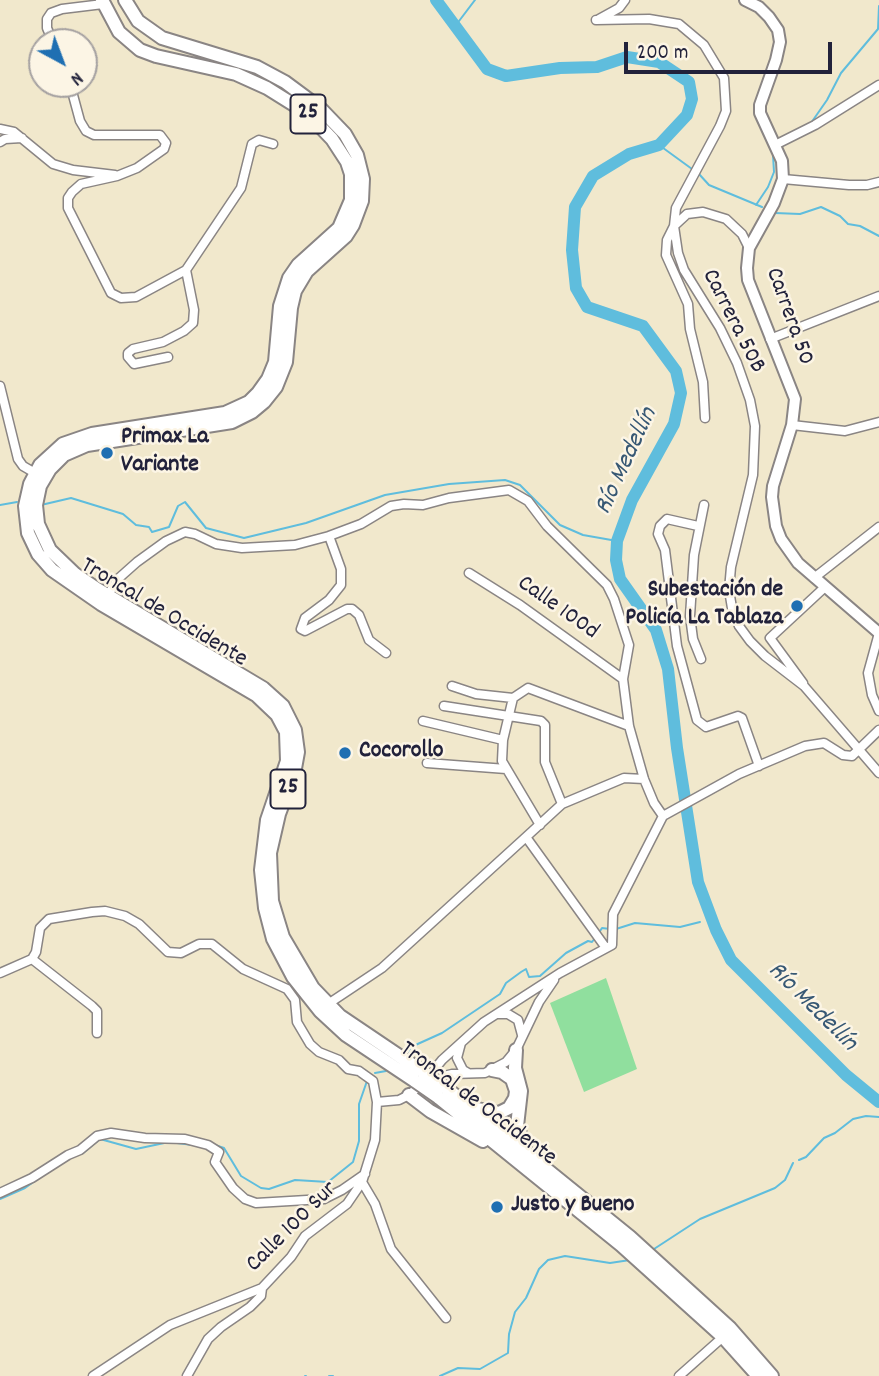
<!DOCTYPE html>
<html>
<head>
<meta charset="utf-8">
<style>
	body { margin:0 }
	#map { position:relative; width:879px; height:1376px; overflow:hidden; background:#f1e8cc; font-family:Dekko,sans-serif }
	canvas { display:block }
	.north { position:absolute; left:28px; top:28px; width:70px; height:70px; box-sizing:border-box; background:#fcf5e5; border:2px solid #a5a1a1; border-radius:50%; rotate:139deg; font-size:19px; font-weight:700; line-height:28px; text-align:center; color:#22223b }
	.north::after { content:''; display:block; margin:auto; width:24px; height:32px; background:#1f6fb2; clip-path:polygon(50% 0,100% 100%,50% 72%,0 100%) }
	.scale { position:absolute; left:624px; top:42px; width:208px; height:32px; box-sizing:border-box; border:4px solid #22223b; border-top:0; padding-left:9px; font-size:21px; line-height:24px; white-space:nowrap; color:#22223b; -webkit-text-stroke:5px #fcf5e5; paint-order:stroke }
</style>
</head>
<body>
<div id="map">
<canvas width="879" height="1376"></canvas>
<div class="north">N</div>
<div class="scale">200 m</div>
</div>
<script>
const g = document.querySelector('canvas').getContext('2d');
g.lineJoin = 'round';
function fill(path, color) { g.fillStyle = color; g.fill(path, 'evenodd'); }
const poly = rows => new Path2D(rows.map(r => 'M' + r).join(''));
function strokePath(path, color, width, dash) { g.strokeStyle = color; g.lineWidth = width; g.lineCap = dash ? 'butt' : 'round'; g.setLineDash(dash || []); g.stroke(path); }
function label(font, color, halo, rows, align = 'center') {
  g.font = font + ' Dekko,sans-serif'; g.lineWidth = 5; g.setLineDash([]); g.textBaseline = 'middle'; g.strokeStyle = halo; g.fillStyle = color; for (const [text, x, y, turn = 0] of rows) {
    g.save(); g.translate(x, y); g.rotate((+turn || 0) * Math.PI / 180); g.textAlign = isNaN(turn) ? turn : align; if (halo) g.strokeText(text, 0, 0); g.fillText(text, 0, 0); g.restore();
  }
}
fill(poly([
	[606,978,637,1069,584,1092,550,1003]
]), '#90df9e');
strokePath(poly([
	[456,25,475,0],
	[811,123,827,100,841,73,878,29,879,6],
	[659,145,692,169],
	[699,174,709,185,762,207],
	[756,205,768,187,774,172,773,155],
	[775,213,800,214,821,207,840,216,848,224,860,226,879,236],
	[0,505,17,502],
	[41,505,71,498,123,514,136,525,149,527,152,532,169,527,178,506,185,502,206,528,244,538,306,523,385,495,449,484,505,480,520,485,560,525,583,535,617,541],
	[616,929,635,923,680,927,700,922],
	[598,934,602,928,610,929],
	[407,1054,411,1047,442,1033,500,994,506,983,521,972,526,969,529,977,540,976,566,953,588,941,592,942,595,938],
	[375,1073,386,1071],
	[215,1145,224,1148,241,1176,261,1188,269,1189,295,1180,328,1182,353,1162,359,1141,359,1104,367,1081],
	[83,1153,100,1139,136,1149,169,1142,193,1145],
	[799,1160,806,1157,824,1138,835,1133,853,1119,866,1116,879,1117],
	[0,1199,25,1188,39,1178],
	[654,1249,700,1219,775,1188,785,1180,793,1163],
	[305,1376,306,1376],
	[329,1376,333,1376],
	[440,1376,458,1368,480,1369,508,1353,509,1334,515,1312,526,1298,539,1269,548,1260,565,1256,610,1263,630,1260]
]), '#5fbddd', 2);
strokePath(poly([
	[436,0,487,69,506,76,560,68,597,67,627,57,659,62,689,82,692,99,687,115,659,145,629,154,593,176,575,207,572,250,576,288,587,307,643,326,676,371,681,393,674,424,632,500,617,541,616,560,620,579,656,630,668,669,677,748,698,882,716,930,731,960,846,1075,879,1102]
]), '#5fbddd', 12);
const minor = poly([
	[599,19,619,8,625,0],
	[596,20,649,19,679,24,704,45,724,78,726,111,720,126,676,208,674,226,678,253,684,270,720,328,737,363,750,400,755,426,753,475,731,567,729,590,732,608,739,626,750,641,765,656,804,686,879,773],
	[53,42,47,28,47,19,51,13,62,9,103,4],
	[70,84,80,121,86,131,94,135,160,135,166,143,164,149,137,168,117,176,81,184,72,192,68,198,68,208,111,293,121,298,136,297,186,270,241,188,252,144,259,140,273,144],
	[0,129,14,132,53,164,73,170,115,175],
	[0,142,5,139,22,138],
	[775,145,815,125,879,85],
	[783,179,849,185,867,185,879,182],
	[770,339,879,296],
	[168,357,134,364,128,357,128,353,133,349,163,342,184,331,193,323,194,310,186,270],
	[0,386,18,459,23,466,35,473],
	[705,418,703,382,690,329,688,304,666,255,667,240,674,226,687,214,703,212,726,219,742,234,749,248],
	[792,425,845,431,879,422],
	[698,526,667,519,660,526,658,534,665,550,677,646,697,720,706,727,738,716,742,718,759,766],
	[469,573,520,605,623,679],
	[814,578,879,527],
	[107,596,119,578,137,562,166,541,185,532,195,534,216,544,242,548,295,545,329,536],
	[879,633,868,673,872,695,879,711],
	[386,653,369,640,359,615,352,609,347,609,305,631,301,629,305,618,329,600,341,585,341,569,329,536,361,524,391,506,404,504,423,505,449,498,509,490,528,501,547,526,607,585,614,599,629,645,623,679,629,726,644,779,654,803,663,816],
	[701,659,693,639,690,616,694,555,704,505],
	[803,683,770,638,825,587],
	[452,686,476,694,513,698],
	[444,706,541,721,545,725,545,762,562,804],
	[423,721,503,740],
	[427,763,506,769],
	[540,825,502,761,503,740,513,698,528,688,629,726],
	[526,837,562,804,624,778,644,779],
	[32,959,92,1006,97,1011,97,1033],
	[0,973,32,959,36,952,40,928,49,919,92,912,105,911,125,916,139,924,168,952,181,953,199,944,212,944,243,969,287,989,295,1000,297,1022,310,1044,319,1052,339,1060,348,1069,359,1071,373,1081,377,1102,375,1140,362,1182,347,1204,305,1236,291,1257,262,1288,170,1325,93,1376],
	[328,1004,382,968,526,837,606,948],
	[499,1014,508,1014,518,1020,522,1035],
	[461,1043,457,1058,463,1070,468,1073],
	[432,1079,452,1074,485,1073,506,1062,516,1050,539,1002,554,980],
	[377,1102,399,1100,409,1095,425,1081,442,1060,484,1022,560,973,612,945,613,914,663,816,739,774,805,746,824,743,843,755,852,756,879,730],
	[362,1182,375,1204,391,1249,446,1318],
	[0,1193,32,1178,68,1155,80,1150,97,1136,111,1133,145,1138,185,1139,208,1145,219,1152,215,1162,233,1188,245,1199,256,1203,324,1199,342,1190,365,1174],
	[187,1376,208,1339,221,1327,250,1307,261,1296,262,1288],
	[679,1376,723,1337]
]);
const major = poly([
	[745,0,759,7,769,17,778,30,780,42,776,60,760,105,760,113,782,161,783,179,774,203,749,248,747,268,748,280,795,399,792,425,773,486,772,497,776,526,781,539,798,563,879,633]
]);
const highway = poly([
	[102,0,119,32,140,50,156,56,236,74,267,88,307,113,332,139,347,162,351,174,351,200,339,228,298,265,289,278,280,306,275,362,268,379,258,393,249,402,225,413,92,434,63,444,40,465,30,484,25,506,28,533,38,554,52,570,101,604,256,695,277,715,286,732,287,761,267,820,261,870,265,908,273,939,293,977,320,1011,346,1035,415,1081],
	[125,0,138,21,162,38,257,67,285,82,320,108,345,134,357,155,363,179,362,201,353,225,346,236,307,271,295,291,291,308,286,362,276,387,264,402,252,412,232,422,87,445,64,455,50,469,40,486,36,505,38,524,50,550,75,574,97,589,263,688,283,706,295,730,298,752,294,774,279,814,270,853,272,901,283,937,313,988,340,1016,423,1072],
	[516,1050,515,1068,521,1091,517,1126,525,1146],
	[446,1088,630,1237,730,1328,772,1376],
	[409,1095,430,1111,483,1141],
	[438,1097,621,1245,723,1337,758,1376],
	[477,1109,499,1113,509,1108,515,1098,516,1091,512,1079,502,1072,492,1070]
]);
strokePath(minor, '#8a8584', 11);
strokePath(major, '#8a8584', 14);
strokePath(highway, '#8a8584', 16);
strokePath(minor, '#fff', 8);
strokePath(major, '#fff', 10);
strokePath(highway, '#fff', 12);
const highwayBridge = poly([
	[423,1072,446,1088],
	[415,1081,438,1097]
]);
strokePath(highwayBridge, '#8a8584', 16, []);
strokePath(highwayBridge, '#fff', 12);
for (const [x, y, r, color] of [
	[107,453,7,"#1f6fb2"],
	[797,606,7,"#1f6fb2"],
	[345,753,7,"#1f6fb2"],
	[497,1207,7,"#1f6fb2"]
]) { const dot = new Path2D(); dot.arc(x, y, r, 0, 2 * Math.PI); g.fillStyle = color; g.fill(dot); strokePath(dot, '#fcf5e5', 2.5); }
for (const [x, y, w] of [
	[308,114,35],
	[288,789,35]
]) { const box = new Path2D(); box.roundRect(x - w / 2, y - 19.5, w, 39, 5); g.fillStyle = '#fcf5e5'; g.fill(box); strokePath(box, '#22223b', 2); }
label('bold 23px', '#22223b', null, [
	["25",308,114],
	["25",288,789]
]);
label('24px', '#22223b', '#fcf5e5', [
	["Carrera 50",788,317,70],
	["Carrera 50B",732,322,63],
	["Calle 100d",557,609,35],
	["Troncal de Occidente",163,614,31],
	["Troncal de Occidente",477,1105,37],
	["Calle 100 Sur",293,1228,-45]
]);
label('bold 24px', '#22223b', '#fcf5e5', [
	["Primax La",121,439],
	["Variante",121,467],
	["Subestación de",783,592,"right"],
	["Policía La Tablaza",783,620,"right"],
	["Cocorollo",359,753],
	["Justo y Bueno",511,1207]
], 'left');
label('italic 26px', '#375874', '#fcf5e5', [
	["Río Medellín",628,462,-65],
	["Río Medellín",811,1008,45]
]);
</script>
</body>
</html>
